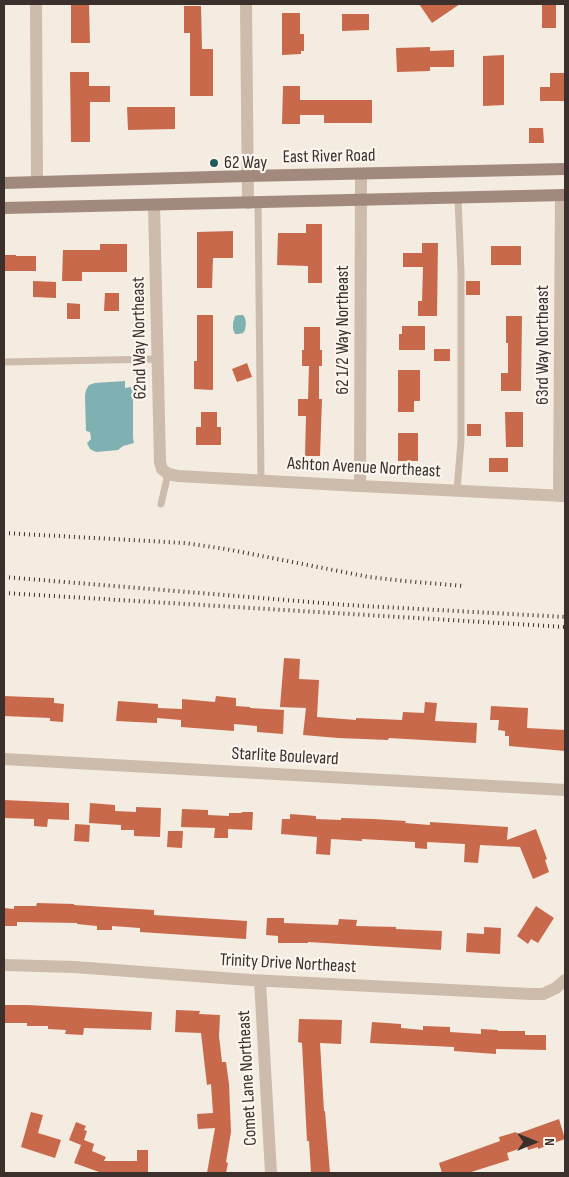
<!DOCTYPE html>
<html>
<head>
<meta charset="utf-8">
<style>
	body { margin:0 }
	#map { position:relative; width:569px; height:1177px; overflow:hidden; background:#f4ebe1; font-family:"Sofia Sans Condensed",sans-serif }
	canvas { display:block }
	.frame { position:absolute; inset:0; border:5px solid #3b302b; pointer-events:none }
	.north { position:absolute; left:509px; top:1117px; width:50px; height:50px; -webkit-text-stroke:4px #fbf5ee; paint-order:stroke; rotate:90deg; font-size:14px; font-weight:700; line-height:20px; text-align:center; color:#3b302b }
	.north::after { content:''; display:block; margin:auto; width:18px; height:22px; background:#3b302b; clip-path:polygon(50% 0,100% 100%,50% 72%,0 100%) }
</style>
</head>
<body>
<div id="map">
<canvas width="569" height="1177"></canvas>
<div class="frame"></div>
<div class="north">N</div>
</div>
<script>
const g = document.querySelector('canvas').getContext('2d');
g.lineJoin = 'round';
function fill(path, color) { g.fillStyle = color; g.fill(path, 'evenodd'); }
const poly = rows => new Path2D(rows.map(r => 'M' + r).join(''));
function strokePath(path, color, width, dash) { g.strokeStyle = color; g.lineWidth = width; g.lineCap = dash ? 'butt' : 'round'; g.setLineDash(dash || []); g.stroke(path); }
function label(font, color, halo, rows, align = 'center') {
  g.font = font + ' "Sofia Sans Condensed",sans-serif'; g.lineWidth = 4.5; g.setLineDash([]); g.textBaseline = 'middle'; g.strokeStyle = halo; g.fillStyle = color; for (const [text, x, y, turn = 0] of rows) {
    g.save(); g.translate(x, y); g.rotate((+turn || 0) * Math.PI / 180); g.textAlign = isNaN(turn) ? turn : align; if (halo) g.strokeText(text, 0, 0); g.fillText(text, 0, 0); g.restore();
  }
}
fill(poly([
	[239,315,243,315,245,318,246,323,245,330,243,333,238,334,235,334,233,329,233,323,235,316],
	[125,381,125,388,131,387,133,393,133,438,134,443,123,446,118,450,96,452,90,449,87,443,91,439,90,432,86,431,85,396,86,390,89,385,95,383]
]), '#7fb0b2');
fill(poly([
	[71,4,89,4,90,43,71,43],
	[419,4,460,4,432,23],
	[542,4,556,4,556,28,542,28],
	[184,6,201,6,202,49,213,49,213,96,190,96,190,33,184,33],
	[282,13,300,13,300,34,304,34,304,51,301,51,301,54,282,55],
	[342,14,369,14,369,30,342,31],
	[430,47,430,51,454,50,454,67,430,67,430,71,397,72,396,48],
	[504,55,504,105,483,106,483,56],
	[70,72,89,72,89,86,110,86,110,102,90,102,90,142,71,142],
	[550,73,565,73,565,101,540,101,540,87,550,87],
	[283,86,300,86,300,100,372,100,372,123,324,123,324,115,300,115,300,124,282,124],
	[127,107,175,107,175,129,128,130],
	[529,128,543,128,544,143,529,143],
	[306,224,322,224,322,283,308,283,308,266,277,265,278,233,306,233],
	[233,231,233,258,213,258,212,288,197,288,197,232],
	[422,243,438,243,437,316,418,316,418,301,422,301,423,267,403,267,403,253,422,253],
	[100,244,127,244,127,272,82,272,82,281,62,281,63,250,100,250],
	[491,246,521,246,521,265,491,265],
	[4,255,16,255,16,256,36,256,36,271,4,271],
	[33,281,56,282,56,298,33,297],
	[466,281,480,281,480,295,466,295],
	[105,293,119,293,119,311,104,311],
	[67,303,80,304,80,319,67,319],
	[197,315,213,315,213,390,194,389,194,361,197,361],
	[506,316,522,316,521,391,501,391,501,373,508,373,508,343,506,343],
	[402,326,425,326,425,350,399,350,399,334,402,334],
	[304,327,320,327,320,350,322,350,322,366,319,366,319,399,322,399,320,456,305,456,306,416,298,416,298,399,308,399,309,366,302,366,302,350,304,350],
	[434,349,450,349,450,361,434,361],
	[247,363,252,377,237,382,232,369],
	[398,370,420,370,420,401,414,401,414,412,398,412],
	[201,412,217,412,217,427,221,427,221,445,196,445,196,427,201,427],
	[505,412,523,412,523,447,506,447],
	[467,424,481,424,481,436,467,436],
	[398,433,418,433,418,461,398,461],
	[489,458,508,458,508,472,489,472],
	[284,658,300,659,299,679,319,680,317,717,356,720,356,718,402,720,403,712,424,713,425,702,437,703,435,721,477,723,476,743,389,738,388,740,338,738,303,735,306,708,280,707],
	[4,696,54,698,54,703,64,704,63,722,50,721,50,718,4,716],
	[216,696,236,698,236,706,250,707,250,708,284,710,283,734,257,732,257,726,234,724,234,731,181,727,181,720,157,718,157,723,116,721,118,701,158,704,158,708,182,709,182,699,215,702],
	[491,706,528,708,527,728,565,730,565,751,509,746,509,736,505,736,505,731,498,730,499,720,490,720],
	[4,800,69,803,69,820,48,819,47,827,34,826,34,819,4,818],
	[90,803,115,805,115,811,136,812,136,807,161,808,160,837,134,836,134,830,121,830,121,825,89,823],
	[182,809,208,810,208,815,229,816,229,813,241,813,242,812,253,812,252,830,228,829,228,838,214,838,215,828,181,827],
	[290,814,316,816,316,819,341,820,341,818,373,819,406,821,405,823,430,825,430,822,508,827,507,840,536,829,547,859,545,860,549,872,533,879,520,847,480,845,478,863,464,862,465,844,427,842,427,849,415,848,415,842,362,839,362,841,331,839,330,855,316,854,317,837,281,834,282,819,290,819],
	[75,824,90,825,89,842,74,841],
	[168,831,183,831,182,848,167,847],
	[37,903,74,904,74,905,154,910,154,915,247,921,246,939,140,932,140,928,112,926,112,930,97,930,97,926,77,924,77,923,17,922,17,926,4,926,4,908,14,909,14,906,36,906],
	[536,906,554,918,538,943,531,939,528,944,517,936],
	[267,918,284,918,284,923,338,925,339,919,357,920,356,926,396,927,396,929,442,931,441,950,308,942,308,943,278,943,278,936,266,935],
	[484,927,501,928,500,954,466,952,467,933,484,934],
	[4,1005,28,1005,152,1012,151,1030,84,1028,83,1035,65,1034,66,1030,48,1029,48,1026,27,1026,27,1023,4,1023],
	[176,1010,200,1011,199,1014,220,1015,219,1036,222,1062,226,1062,229,1084,231,1132,226,1162,228,1163,226,1173,207,1173,215,1128,198,1129,197,1114,213,1113,211,1084,207,1085,201,1033,175,1032],
	[299,1019,342,1020,341,1044,320,1043,324,1111,325,1111,330,1173,311,1173,309,1141,307,1141,302,1043,298,1042],
	[372,1022,401,1024,401,1028,423,1030,423,1026,450,1027,450,1032,481,1034,481,1029,498,1030,498,1031,525,1031,525,1035,546,1035,546,1050,496,1049,496,1054,454,1051,454,1047,370,1043],
	[31,1112,43,1115,38,1133,61,1140,55,1158,21,1147],
	[559,1119,565,1139,538,1149,538,1147,528,1150,527,1146,507,1153,509,1160,468,1173,442,1173,439,1163,500,1141,499,1137,516,1132,517,1134],
	[76,1122,86,1126,84,1130,87,1131,84,1140,94,1144,92,1151,106,1157,104,1161,137,1161,137,1150,148,1150,148,1173,102,1173,74,1163,81,1145,69,1140]
]), '#c8694b');
strokePath(poly([
	[258,203,261,480],
	[4,362,158,359],
	[457,490,461,441,461,272,458,198],
	[161,504,168,474]
]), '#cdbbac', 7);
strokePath(poly([
	[36,4,37,182],
	[246,4,248,203],
	[154,205,160,462,162,469,168,474,178,476,360,486,565,496],
	[360,486,361,174],
	[559,496,561,195],
	[4,759,565,790],
	[4,965,74,967,250,980,530,994,543,994,556,988,565,980],
	[260,981,271,1173]
]), '#cdbbac', 12);
strokePath(poly([
	[4,183,247,176,565,169],
	[4,208,565,195]
]), '#a18a7d', 12);
strokePath(poly([
	[4,533,185,543,226,549,369,577,404,581,464,586],
	[4,577,347,605,565,617],
	[4,593,565,627]
]), '#3b302b', 4, [1, 4]);
for (const [x, y, r, color] of [
	[214,163,5,"#1f5a5e"]
]) { const dot = new Path2D(); dot.arc(x, y, r, 0, 2 * Math.PI); g.fillStyle = color; g.fill(dot); strokePath(dot, '#fbf5ee', 2); }
label('18px', '#3b302b', '#fbf5ee', [
	["East River Road",329,157,-1],
	["62 1/2 Way Northeast",343,330,-90],
	["62nd Way Northeast",140,338,-91],
	["63rd Way Northeast",543,345,-90],
	["Ashton Avenue Northeast",364,468,3],
	["Starlite Boulevard",285,757,3],
	["Trinity Drive Northeast",288,964,3],
	["Comet Lane Northeast",248,1078,-93]
]);
label('18px', '#3b302b', '#fbf5ee', [
	["62 Way",224,163]
], 'left');
</script>
</body>
</html>
